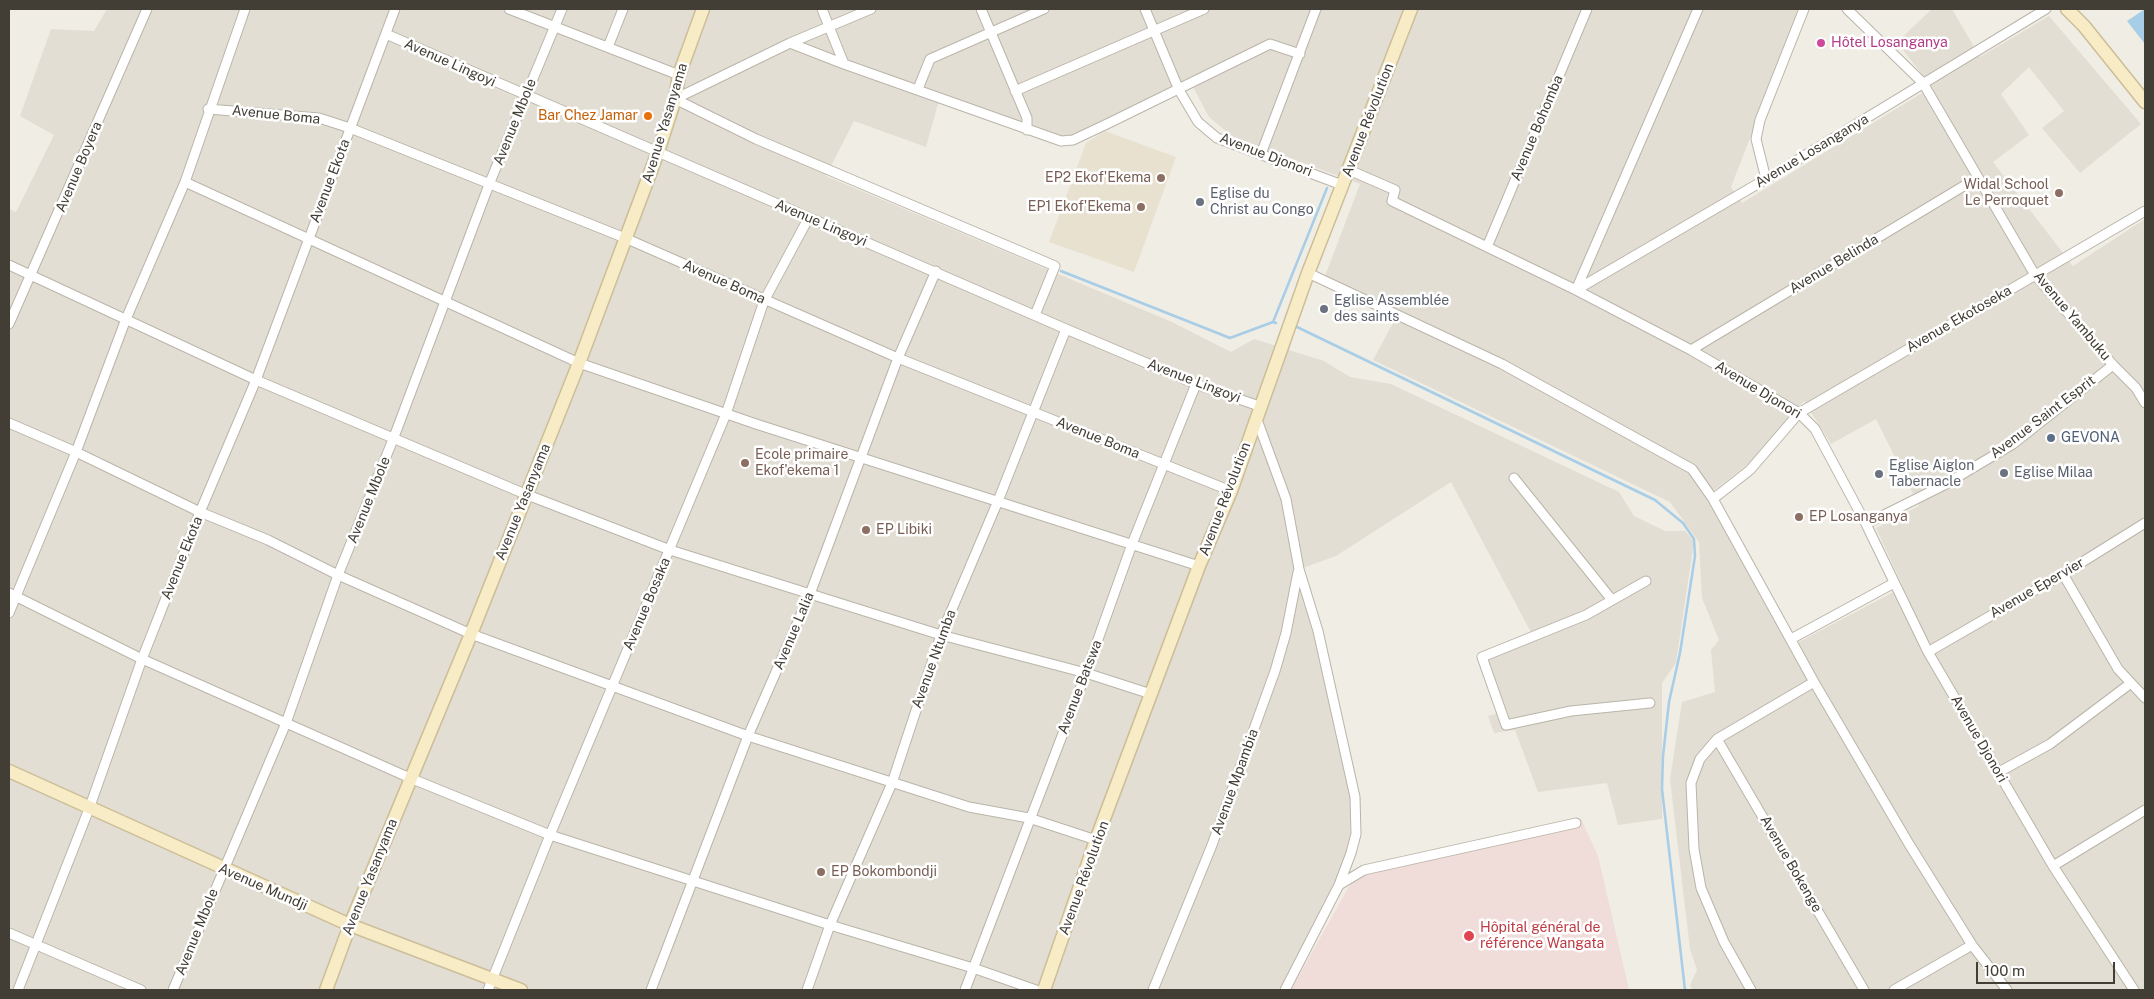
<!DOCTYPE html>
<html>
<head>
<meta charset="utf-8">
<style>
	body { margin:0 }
	#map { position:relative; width:2154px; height:999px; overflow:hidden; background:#f0ede5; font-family:"Public Sans",sans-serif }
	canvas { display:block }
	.frame { position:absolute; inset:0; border:10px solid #423d35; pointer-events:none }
	.scale { position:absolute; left:1976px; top:962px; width:139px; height:22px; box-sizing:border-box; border:2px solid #423d35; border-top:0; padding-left:6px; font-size:15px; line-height:18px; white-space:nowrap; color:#423d35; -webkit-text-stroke:4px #fff; paint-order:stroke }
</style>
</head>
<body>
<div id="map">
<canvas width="2154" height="999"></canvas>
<div class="frame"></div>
<div class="scale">100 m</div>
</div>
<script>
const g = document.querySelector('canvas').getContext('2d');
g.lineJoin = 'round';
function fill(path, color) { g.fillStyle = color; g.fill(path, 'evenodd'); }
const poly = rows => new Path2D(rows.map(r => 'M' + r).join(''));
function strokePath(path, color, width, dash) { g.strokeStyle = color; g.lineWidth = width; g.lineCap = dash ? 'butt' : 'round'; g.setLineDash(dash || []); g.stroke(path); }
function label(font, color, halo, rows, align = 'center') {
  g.font = font + ' "Public Sans",sans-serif'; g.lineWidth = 5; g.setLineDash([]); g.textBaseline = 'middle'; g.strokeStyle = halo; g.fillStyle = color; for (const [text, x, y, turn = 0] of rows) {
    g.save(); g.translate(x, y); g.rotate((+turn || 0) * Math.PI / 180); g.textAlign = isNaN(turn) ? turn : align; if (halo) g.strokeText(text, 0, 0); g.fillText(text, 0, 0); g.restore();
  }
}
fill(poly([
	[107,9,1800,9,1731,187,1742,203,1932,87,1897,42,1932,9,1952,9,1980,57,2049,16,2141,124,2080,173,2042,128,2064,111,2029,67,2001,94,2029,135,1993,162,2073,266,2145,219,2145,990,1692,990,1690,985,1697,970,1690,949,1670,779,1682,702,1715,692,1711,650,1719,640,1702,598,1699,542,1670,502,1373,360,1399,312,1325,276,1360,184,1233,137,1209,117,1192,85,1080,136,1063,137,941,93,926,147,854,121,826,176,1172,322,1231,352,1254,339,1324,361,1350,377,1391,384,1619,492,1634,516,1665,531,1685,531,1694,541,1676,663,1662,683,1662,819,1618,825,1607,783,1538,792,1515,730,1494,733,1488,716,1504,711,1485,659,1535,640,1451,482,1336,556,1297,570,1320,630,1356,795,1354,843,1286,990,9,990,9,209,16,212,54,135,20,116,51,29,94,31],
	[1804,401,1831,444,1876,419,1919,506,1876,528,1903,587,1795,644,1713,491,1753,460]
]), '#e3ded3');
fill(poly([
	[1105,131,1176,157,1134,272,1049,242,1086,143]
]), '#e8e1d0');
fill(poly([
	[1581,819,1598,856,1629,990,1291,990,1351,883,1391,862,1527,834]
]), '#f0dcd9');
fill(poly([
	[2145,9,2145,44,2127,21]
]), '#a7cde7');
strokePath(poly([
	[1061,271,1230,338,1273,322],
	[1276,323,1273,322,1327,188],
	[1297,327,1655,500,1683,523,1694,539,1695,556,1680,653,1669,702,1663,756,1662,789,1685,990]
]), '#a7cde7', 2.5);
const street = poly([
	[509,9,679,75],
	[822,9,844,64],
	[981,9,1027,118,1027,130],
	[1145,9,1179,90,1198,122,1217,138,1342,185],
	[1847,9,1923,83,2035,275,2113,365,2136,388,2145,403],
	[386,34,1066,329,1196,384,1259,406],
	[790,43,844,64,1061,141,1073,140,1109,123,1270,44,1300,54],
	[608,47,623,9],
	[918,89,930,59,1044,9],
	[1015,91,1204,9],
	[675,99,756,139,1055,266,1035,315],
	[675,99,790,43,871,9],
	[208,109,319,118,350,128,625,238,898,358,1231,491],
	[1261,154,1316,9],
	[1349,170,1395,190,1392,201,1576,290,1691,350,1799,413,1815,429,1866,524,1928,652,2053,866,2134,990],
	[1766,179,1756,139,1760,120,1804,9],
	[185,182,579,363,756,424,1199,566],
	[1487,247,1587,9],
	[9,265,256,380,525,494,670,550,941,635,1086,673,1151,694],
	[1308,273,1502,364,1692,469,1713,499,1814,682,1909,844,1972,945,2007,990],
	[1576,290,1766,179,2046,9],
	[1576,290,1698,9],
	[9,324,147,9],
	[1691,350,1977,178],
	[1256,417,1286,499,1299,569,1318,631,1355,797,1356,834,1351,853,1339,885,1285,990],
	[9,423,76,452,200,512,268,540,338,575,471,634,748,736,969,807,1029,818,1096,840],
	[1514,478,1612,600],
	[1713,499,1750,470,1799,413,2145,211],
	[1866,524,1944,485,2013,444,2113,365],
	[2063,574,2118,669,2145,698],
	[1646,581,1586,615,1482,657,1506,725,1571,711,1650,703],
	[9,593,142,659,410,778,550,835,830,925,973,968,1036,990],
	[9,613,76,452,126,319,185,182,245,9],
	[1791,639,1894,583],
	[1928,652,2063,574,2145,523],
	[1717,739,1864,990],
	[1999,772,2050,744,2131,683],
	[2053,866,2145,810],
	[1339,885,1364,870,1576,823],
	[9,933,141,990],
	[18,990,89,809,142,659,200,512,256,380,395,9],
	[173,990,286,723,338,575,394,437,490,182,562,9],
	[488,990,550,835,726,414,764,301,808,219],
	[651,990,748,736,810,594,898,358,936,271],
	[807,990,830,925,892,783,941,635,998,501,1066,329],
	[965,990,1086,673,1132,544,1196,384],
	[1153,990,1212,845,1275,671,1286,633,1298,572],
	[1751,990,1724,942,1701,888,1694,849,1691,783,1700,759,1717,739,1814,682],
	[1894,990,1972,945]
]);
const secondary = poly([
	[2067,9,2084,26,2145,102],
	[9,771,350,925,521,990],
	[326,990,350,925,471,634,579,363,658,152,675,99,679,75,703,9],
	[1044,990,1096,840,1199,566,1231,491,1308,273,1411,9]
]);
strokePath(street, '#bab4a9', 11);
strokePath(secondary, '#cbbe99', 15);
strokePath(street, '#fff', 9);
strokePath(secondary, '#f8ecc7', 12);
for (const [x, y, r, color] of [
	[1821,43,5,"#d1479c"],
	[648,116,5,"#e8710a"],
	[1161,178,5,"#8d6e63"],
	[2059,193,5,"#8d6e63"],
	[1200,202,5,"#6b7280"],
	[1141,207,5,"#8d6e63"],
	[1324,309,5,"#6b7280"],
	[2051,438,5,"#5c6f8a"],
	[745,463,5,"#8d6e63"],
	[2004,473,5,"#6b7280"],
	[1879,474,5,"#6b7280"],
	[1799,517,5,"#8d6e63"],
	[866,530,5,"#8d6e63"],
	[821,872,5,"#8d6e63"],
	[1469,936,6,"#e0444e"]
]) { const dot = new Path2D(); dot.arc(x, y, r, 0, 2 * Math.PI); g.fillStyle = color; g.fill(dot); strokePath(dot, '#fff', 2); }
label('14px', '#b23c85', '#fff', [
	["Hôtel Losanganya",1831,43]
], 'left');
label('14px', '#423d35', '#fff', [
	["Avenue Lingoyi",450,63,24],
	["Avenue Boma",276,115,6],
	["Avenue Révolution",1368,120,-69],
	["Avenue Mbole",515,122,-68],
	["Avenue Yasanyama",665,123,-73],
	["Avenue Bohomba",1537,128,-67],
	["Avenue Losanganya",1812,151,-31],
	["Avenue Djonori",1266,155,21],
	["Avenue Boyera",79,167,-67],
	["Avenue Ekota",330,181,-69],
	["Avenue Lingoyi",821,223,23],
	["Avenue Belinda",1834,264,-31],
	["Avenue Boma",724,282,24],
	["Avenue Yambuku",2072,316,50],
	["Avenue Ekotoseka",1959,319,-30],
	["Avenue Lingoyi",1194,381,21],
	["Avenue Djonori",1758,390,31],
	["Avenue Saint Esprit",2043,417,-37],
	["Avenue Boma",1098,438,22],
	["Avenue Révolution",1225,499,-69],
	["Avenue Mbole",369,500,-68],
	["Avenue Yasanyama",523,502,-68],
	["Avenue Ekota",182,558,-68],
	["Avenue Epervier",2037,588,-30],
	["Avenue Bosaka",647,604,-67],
	["Avenue Lalia",794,631,-67],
	["Avenue Ntumba",934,659,-70],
	["Avenue Batswa",1080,687,-69],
	["Avenue Djonori",1979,739,60],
	["Avenue Mpambia",1235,782,-70],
	["Avenue Bokenge",1791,864,60],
	["Avenue Yasanyama",370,877,-68],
	["Avenue Révolution",1084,878,-70],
	["Avenue Mundji",263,887,24],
	["Avenue Mbole",197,932,-68]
]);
label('14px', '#c56008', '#fff', [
	["Bar Chez Jamar",638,116]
], 'right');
label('14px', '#785e54', '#fff', [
	["EP2 Ekof'Ekema",1151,178,"right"],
	["Widal School",2049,185,"right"],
	["Le Perroquet",2049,201,"right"],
	["EP1 Ekof'Ekema",1131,207,"right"],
	["Ecole primaire",755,455],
	["Ekof'ekema 1",755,471],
	["EP Losanganya",1809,517],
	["EP Libiki",876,530],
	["EP Bokombondji",831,872]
], 'left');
label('14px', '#5b616d', '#fff', [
	["Eglise du",1210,194],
	["Christ au Congo",1210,210],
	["Eglise Assemblée",1334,301],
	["des saints",1334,317],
	["Eglise Aiglon",1889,466],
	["Tabernacle",1889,482],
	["Eglise Milaa",2014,473]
], 'left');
label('14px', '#4e5e75', '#fff', [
	["GEVONA",2061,438]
], 'left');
label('14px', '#be3a42', '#fff', [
	["Hôpital général de",1480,928],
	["référence Wangata",1480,944]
], 'left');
</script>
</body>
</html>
